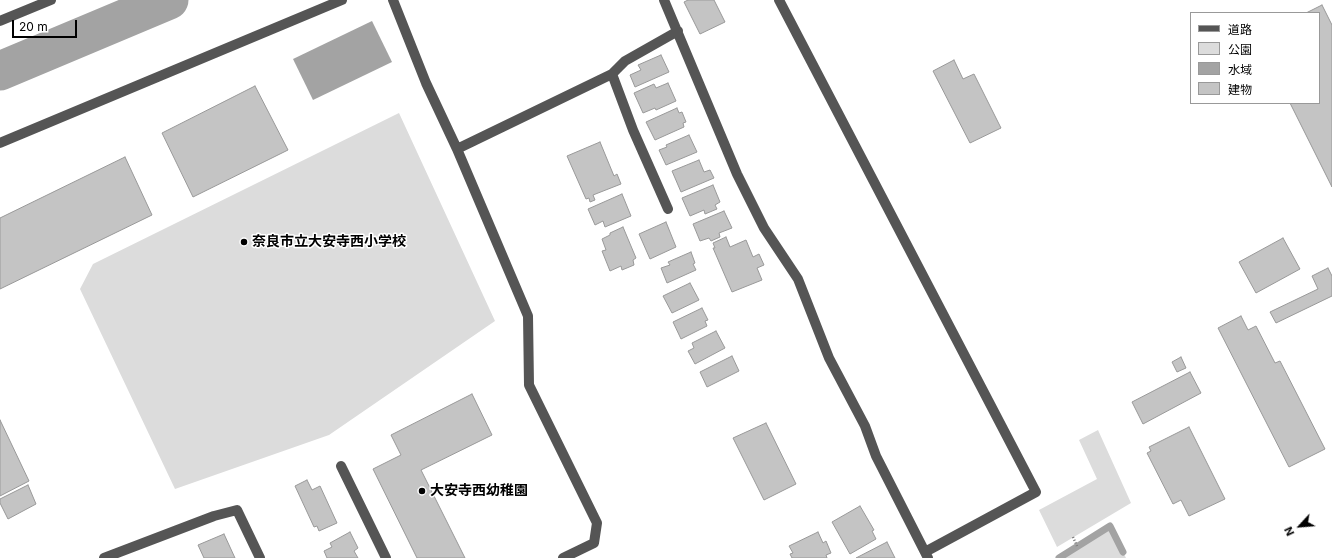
<!DOCTYPE html>
<html>
<head>
<meta charset="utf-8">
<style>
	body { margin:0 }
	#map { position:relative; width:1332px; height:558px; overflow:hidden; background:#fff; font-family:Inter,"Noto Sans JP",sans-serif }
	canvas { display:block }
	.legend { position:absolute; left:1190px; top:12px; width:130px; height:92px; box-sizing:border-box; background:#fff; border:1px solid #999; margin:0; padding:5px 7px; list-style:none; font-size:12px; color:#000 }
	.legend li { display:flex; align-items:center; gap:8px; height:20px }
	.legend b { width:20px; border:1px solid #999 }
	.north { position:absolute; left:1280px; top:506px; width:40px; height:40px; -webkit-text-stroke:3px #fff; paint-order:stroke; rotate:244deg; font-size:11px; font-weight:700; line-height:16px; text-align:center; color:#000 }
	.north::after { content:''; display:block; margin:auto; width:14px; height:18px; background:#000; clip-path:polygon(50% 0,100% 100%,50% 72%,0 100%) }
	.scale { position:absolute; left:12px; top:20px; width:65px; height:18px; box-sizing:border-box; border:2px solid #000; border-top:0; padding-left:5px; font-size:12px; line-height:14px; white-space:nowrap; color:#000; -webkit-text-stroke:3px #fff; paint-order:stroke }
</style>
</head>
<body>
<div id="map">
<canvas width="1332" height="558"></canvas>
<ul class="legend">
<li><b style="height:5px;background:#555"></b>道路</li>
<li><b style="height:11px;background:#dcdcdc"></b>公園</li>
<li><b style="height:11px;background:#a3a3a3"></b>水域</li>
<li><b style="height:11px;background:#c4c4c4"></b>建物</li>
</ul>
<div class="north">N</div>
<div class="scale">20 m</div>
</div>
<script>
const g = document.querySelector('canvas').getContext('2d');
g.lineJoin = 'round';
function fill(path, color) { g.fillStyle = color; g.fill(path, 'evenodd'); }
const poly = rows => new Path2D(rows.map(r => 'M' + r).join(''));
function strokePath(path, color, width, dash) { g.strokeStyle = color; g.lineWidth = width; g.lineCap = dash ? 'butt' : 'round'; g.setLineDash(dash || []); g.stroke(path); }
function label(font, color, halo, rows, align = 'center') {
  g.font = font + ' Inter,"Noto Sans JP",sans-serif'; g.lineWidth = 3; g.setLineDash([]); g.textBaseline = 'middle'; g.strokeStyle = halo; g.fillStyle = color; for (const [text, x, y, turn = 0] of rows) {
    g.save(); g.translate(x, y); g.rotate((+turn || 0) * Math.PI / 180); g.textAlign = isNaN(turn) ? turn : align; if (halo) g.strokeText(text, 0, 0); g.fillText(text, 0, 0); g.restore();
  }
}
fill(poly([
	[399,113,495,321,329,435,175,489,80,289,93,264],
	[1098,430,1131,503,1057,547,1039,510,1097,479,1079,440],
	[1110,526,1126,558,1057,558,1077,546]
]), '#dcdcdc');
fill(poly([
	[372,21,392,62,313,100,293,59]
]), '#a3a3a3');
strokePath(poly([
	[1059,558,1110,526,1123,552]
]), '#a3a3a3', 7);
strokePath(poly([
	[0,71,169,0]
]), '#a3a3a3', 39);
const building = poly([
	[688,0,714,0,725,22,700,34,684,2,688,0],
	[1322,5,1332,25,1332,187,1290,103,1319,103,1319,13,1306,13,1322,5],
	[661,55,669,72,635,87,630,75,641,70,638,65,661,55],
	[954,60,963,79,974,74,1001,128,970,143,933,71,954,60],
	[668,83,676,101,656,110,655,108,643,113,634,93,654,84,656,88,668,83],
	[255,86,288,150,193,197,162,133,255,86],
	[677,108,679,113,682,112,686,122,683,123,684,127,655,140,646,122,677,108],
	[689,135,697,152,666,165,659,150,667,147,666,145,689,135],
	[600,142,614,176,617,174,621,184,593,195,595,200,590,202,589,198,586,199,567,156,600,142],
	[125,157,152,215,0,289,0,218,125,157],
	[699,160,704,172,710,170,714,178,681,192,672,171,699,160],
	[713,185,720,202,715,205,717,209,705,214,704,210,690,216,682,198,713,185],
	[622,194,631,216,605,227,603,221,595,225,588,209,622,194],
	[724,211,732,228,719,233,720,237,711,241,709,238,700,241,693,224,724,211],
	[666,222,676,247,650,259,639,234,666,222],
	[623,227,636,258,633,260,634,265,622,270,621,266,610,271,602,251,606,250,602,239,610,235,610,233,623,227],
	[726,237,730,247,746,240,753,257,759,254,764,265,757,268,762,280,732,292,713,248,715,248,713,243,726,237],
	[1283,238,1300,269,1256,293,1239,262,1283,238],
	[691,252,695,263,693,264,696,270,667,283,661,268,670,265,668,262,691,252],
	[1328,268,1332,276,1332,296,1276,323,1270,312,1318,289,1312,276,1328,268],
	[690,283,699,300,672,313,663,296,690,283],
	[702,308,708,320,705,321,707,326,681,339,673,322,702,308],
	[1241,316,1248,330,1256,326,1275,363,1280,361,1325,449,1289,467,1218,328,1241,316],
	[716,331,725,348,695,364,688,351,694,348,692,343,716,331],
	[732,356,739,371,707,387,700,372,732,356],
	[1181,357,1186,368,1177,372,1172,362,1181,357],
	[1190,372,1201,393,1143,424,1132,402,1190,372],
	[472,394,492,435,421,470,465,558,417,558,373,469,401,455,391,435,472,394],
	[0,420,29,481,0,496,0,420],
	[766,423,796,484,764,500,733,438,766,423],
	[1189,427,1225,499,1189,516,1181,500,1173,504,1147,453,1151,451,1149,447,1189,427],
	[307,480,312,490,320,486,337,523,319,531,317,526,314,527,295,486,307,480],
	[28,485,36,504,8,519,0,503,0,499,28,485],
	[860,506,874,530,872,531,876,539,850,554,832,522,860,506],
	[350,532,358,548,354,551,358,558,327,558,324,551,332,547,330,543,350,532],
	[818,532,823,543,826,541,831,553,826,555,827,558,792,558,790,554,793,553,789,546,818,532],
	[224,534,235,558,204,558,198,545,224,534],
	[887,542,895,558,856,558,887,542]
]);
fill(building, '#c4c4c4');
strokePath(building, '#999', 1);
strokePath(poly([
	[1073,537,1077,546]
]), '#777', 2.5, [1, 2]);
strokePath(poly([
	[393,0,426,83,457,149,528,316,529,385,597,523,594,543,563,558],
	[664,0,737,174,764,228,798,279,829,358,865,426,876,456,928,558],
	[779,0,1036,492,925,552],
	[0,21,51,0],
	[612,74,633,130,668,209],
	[0,143,342,0],
	[457,149,612,74,625,61,678,31],
	[341,466,386,558],
	[104,558,214,516,237,510,260,558]
]), '#555', 10);
for (const [x, y, r, color] of [
	[244,242,4,"#000"],
	[422,491,4,"#000"]
]) { const dot = new Path2D(); dot.arc(x, y, r, 0, 2 * Math.PI); g.fillStyle = color; g.fill(dot); strokePath(dot, '#fff', 1.5); }
label('bold 14px', '#000', '#fff', [
	["奈良市立大安寺西小学校",252,242],
	["大安寺西幼稚園",430,491]
], 'left');
</script>
</body>
</html>
